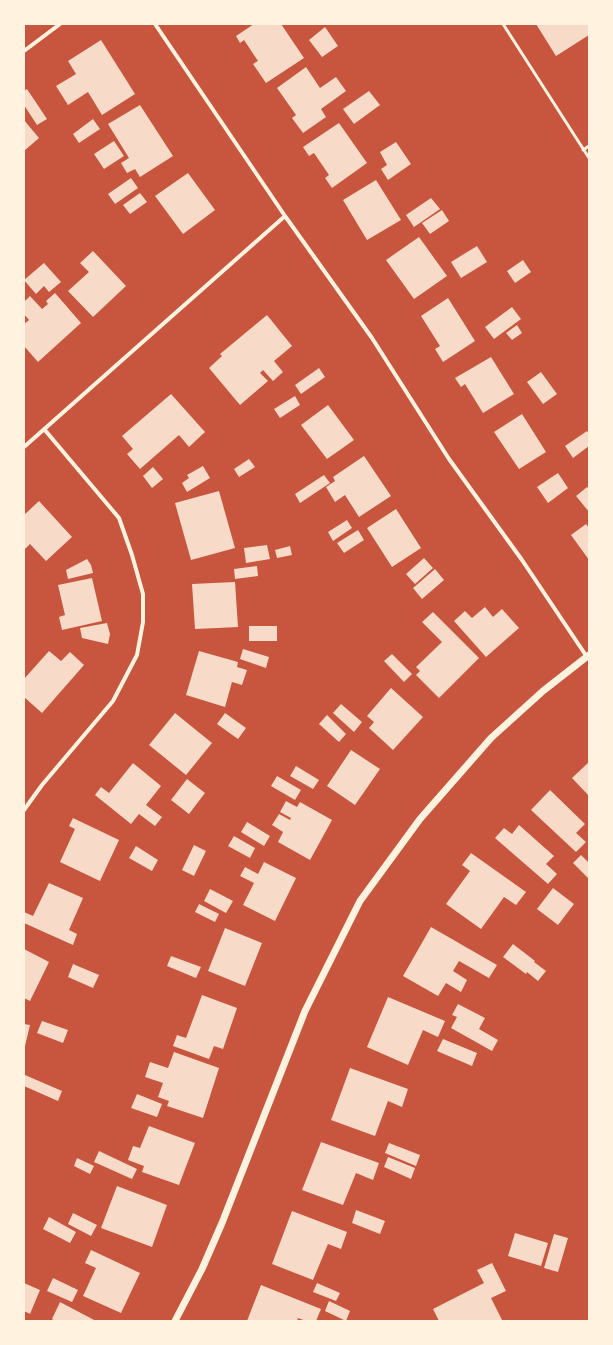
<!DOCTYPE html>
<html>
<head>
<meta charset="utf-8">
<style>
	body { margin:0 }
	#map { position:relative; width:613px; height:1345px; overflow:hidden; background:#c8553d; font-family:Jost,sans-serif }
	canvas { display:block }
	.frame { position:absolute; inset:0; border:25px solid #fff3e0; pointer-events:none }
</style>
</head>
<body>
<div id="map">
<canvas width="613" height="1345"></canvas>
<div class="frame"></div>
</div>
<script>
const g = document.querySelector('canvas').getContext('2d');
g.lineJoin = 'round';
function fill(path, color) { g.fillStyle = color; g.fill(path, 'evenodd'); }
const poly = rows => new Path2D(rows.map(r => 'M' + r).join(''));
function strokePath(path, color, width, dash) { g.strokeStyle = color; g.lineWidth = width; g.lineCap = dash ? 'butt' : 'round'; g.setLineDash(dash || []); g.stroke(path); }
fill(poly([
	[254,24,281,24,304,58,266,83,253,64,258,61,244,40,240,43,236,36],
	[536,24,589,24,589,35,556,56],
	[325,27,338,46,322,57,309,40],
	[101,40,135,94,102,115,88,92,68,105,56,86,76,74,68,61],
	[306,67,320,88,336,77,346,91,321,109,326,117,303,133,292,118,296,115,277,88],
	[27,89,47,119,37,125,24,105,24,91],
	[369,91,380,105,354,124,343,109],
	[140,105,173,156,140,177,135,169,127,173,121,163,129,158,108,124],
	[93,119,100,129,79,143,73,134],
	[24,120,39,138,24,151],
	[339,123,367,163,332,188,325,178,329,175,314,153,309,156,303,147],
	[114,141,124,156,104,169,94,154],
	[396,142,411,164,388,180,381,169,387,165,380,152],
	[188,173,215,210,183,234,155,196],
	[131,178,138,188,115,204,108,194],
	[376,180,401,220,367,240,343,200],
	[140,193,147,202,130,214,123,205],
	[431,198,440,209,414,227,406,215],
	[442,210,449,221,430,234,422,223],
	[419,237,447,276,414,299,386,260],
	[477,246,487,262,461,278,451,262],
	[93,251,126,286,93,317,68,291,89,272,80,263],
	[523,260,531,272,515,283,507,271],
	[44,263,61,282,49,292,44,286,36,294,24,280],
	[55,293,81,323,38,362,24,346,24,324,29,320,24,314,24,302,30,296,42,309,48,304,46,301],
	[448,298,475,341,443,362,435,349,440,346,421,316],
	[512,307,521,319,494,339,485,327],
	[267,315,292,346,274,361,283,372,273,381,263,370,260,373,268,381,240,405,209,368,222,356,220,354],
	[517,325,522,333,512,340,506,333],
	[491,357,514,394,483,413,465,384,461,387,455,378],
	[319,368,325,377,301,394,295,385],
	[541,372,557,394,543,404,527,382],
	[171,394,205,432,189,447,179,435,140,469,127,454,133,449,122,436],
	[295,396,300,405,280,418,274,409],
	[328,405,354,440,327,459,301,425],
	[522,414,546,452,519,469,494,432],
	[587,431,589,434,589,446,573,458,565,446],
	[364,456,391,496,359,517,345,495,335,502,326,487,335,481,333,477],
	[249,459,255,467,239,477,234,469],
	[203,466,210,478,187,492,182,483,189,478,187,475],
	[153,467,163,479,152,488,143,476],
	[558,473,568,488,548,503,537,487],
	[324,475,330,483,300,503,295,494],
	[587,487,589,489,589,512,576,496],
	[219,491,235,548,191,560,175,503],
	[39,501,72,537,46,561,30,544,24,550,24,515],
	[396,509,421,548,392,567,367,528],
	[347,520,352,528,333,541,328,532],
	[586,524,589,528,589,560,571,535],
	[358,530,364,540,344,553,337,543],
	[267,545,270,559,246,563,244,548],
	[290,546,292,555,277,558,275,550],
	[424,558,433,568,415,584,406,574],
	[87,559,91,565,93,573,68,579,66,570],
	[257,566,258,576,235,579,234,569],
	[435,569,444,580,422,599,413,588],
	[92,578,102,621,62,630,59,617,65,615,58,585],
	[235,582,238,627,195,629,192,584],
	[485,607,493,617,502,609,519,628,486,657,454,621,465,611,472,618],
	[433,612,479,658,439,698,416,675,420,671,416,667,442,642,422,622],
	[107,623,110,634,108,644,82,638,80,628],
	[249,626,277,626,277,641,249,641],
	[243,649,269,657,266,668,240,659],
	[49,651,61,661,70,652,84,665,42,713,24,697,24,679],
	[199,651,238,662,237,667,247,670,242,685,232,682,225,707,186,695],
	[392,654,412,674,404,682,384,661],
	[391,688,423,717,393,750,369,728,374,722,367,716],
	[341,704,362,722,354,732,333,713],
	[175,713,212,743,186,775,149,745],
	[225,713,246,728,238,739,217,724],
	[327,715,346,734,339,742,319,724],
	[351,750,380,769,355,805,327,786],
	[589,762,589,796,572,778],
	[133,763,161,786,146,805,162,817,155,826,139,814,131,824,95,795,101,787,109,793],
	[296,766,319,780,313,789,290,776],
	[277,776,301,790,295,800,271,786],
	[187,779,205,793,189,814,171,800],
	[550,790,585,824,576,833,586,842,576,852,531,810],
	[286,801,297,807,300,802,332,820,310,860,278,842,283,832,272,825,279,814,290,820,291,818,280,812],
	[73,818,119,840,100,881,60,862,75,829,69,826],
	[247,822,270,836,264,846,241,832],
	[519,825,554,856,546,864,557,874,548,884,495,838,504,828,512,834],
	[234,836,255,848,250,858,228,846],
	[194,845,206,851,194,876,182,870],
	[136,846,158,860,152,871,129,858],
	[471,853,526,892,516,905,504,897,481,929,446,904,470,871,462,865],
	[581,855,589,863,589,879,573,863],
	[264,862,296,878,275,921,243,905,254,883,240,876,245,867,258,874],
	[49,883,83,898,69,930,77,934,73,945,24,923,24,912,33,916],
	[553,888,574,904,558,925,537,909],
	[210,889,233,901,226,913,204,901],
	[199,904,219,914,215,922,195,912],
	[431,927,497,965,489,978,459,961,453,971,467,980,461,992,446,983,438,996,403,976],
	[225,928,262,943,245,986,208,971],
	[513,944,535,961,534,962,546,971,538,981,527,972,526,974,503,957],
	[24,949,49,962,30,1001,24,998],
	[171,956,201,967,196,978,167,966],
	[73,964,99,975,93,988,68,977],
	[202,995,237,1008,223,1049,214,1046,209,1059,173,1046,177,1035,186,1038],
	[388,997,445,1021,438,1037,423,1030,408,1065,367,1047],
	[458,1004,485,1018,479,1029,498,1040,492,1051,451,1028,457,1017,452,1015],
	[42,1021,68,1030,63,1043,37,1033],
	[24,1024,30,1025,25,1046,24,1046],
	[443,1039,477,1053,472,1066,437,1051],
	[174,1052,219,1068,203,1118,167,1106,169,1101,158,1097,163,1083,145,1077,150,1062,168,1068],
	[350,1068,408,1089,402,1107,388,1101,375,1136,331,1120],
	[25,1075,62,1091,58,1101,24,1086],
	[137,1094,162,1104,157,1117,131,1108],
	[149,1126,195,1143,179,1185,142,1172,144,1166,128,1160,133,1146,140,1148],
	[321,1142,379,1163,373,1180,356,1173,343,1205,302,1190],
	[389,1143,420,1155,416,1166,385,1153],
	[99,1151,137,1169,132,1179,94,1162],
	[388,1157,415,1168,411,1179,384,1167],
	[77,1158,94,1166,90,1174,74,1166],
	[117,1186,167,1205,152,1247,101,1228],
	[356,1210,385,1221,380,1234,352,1223],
	[292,1211,347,1232,341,1249,328,1244,313,1280,272,1264],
	[73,1213,97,1225,91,1236,68,1224],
	[49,1217,76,1232,70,1243,43,1229],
	[515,1233,548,1243,541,1266,508,1256],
	[554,1234,568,1238,558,1272,544,1268],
	[91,1250,140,1273,121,1313,83,1296,96,1268,85,1263],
	[492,1263,506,1291,491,1298,502,1320,499,1321,439,1321,433,1309,484,1283,477,1270],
	[53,1278,78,1290,72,1302,47,1291],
	[24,1283,40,1290,30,1314,24,1311],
	[317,1283,340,1293,336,1301,313,1292],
	[261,1285,321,1309,316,1321,306,1321,298,1318,297,1321,247,1321],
	[329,1301,350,1311,346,1321,325,1311],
	[60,1302,96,1321,55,1321,52,1319]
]), '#f7dbc8');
strokePath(poly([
	[503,24,589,158],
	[583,150,589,146]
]), '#fff3e0', 3);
strokePath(poly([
	[155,24,285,216,372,338,449,459,522,560,587,657],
	[24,51,60,24],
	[24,447,285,216],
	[24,810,42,785,113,701,137,655,143,622,143,594,132,555,119,518,44,429]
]), '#fff3e0', 4);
strokePath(poly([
	[175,1321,202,1269,222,1223,305,1011,360,901,420,819,491,738,543,691,589,655]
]), '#fff3e0', 7);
</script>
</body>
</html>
